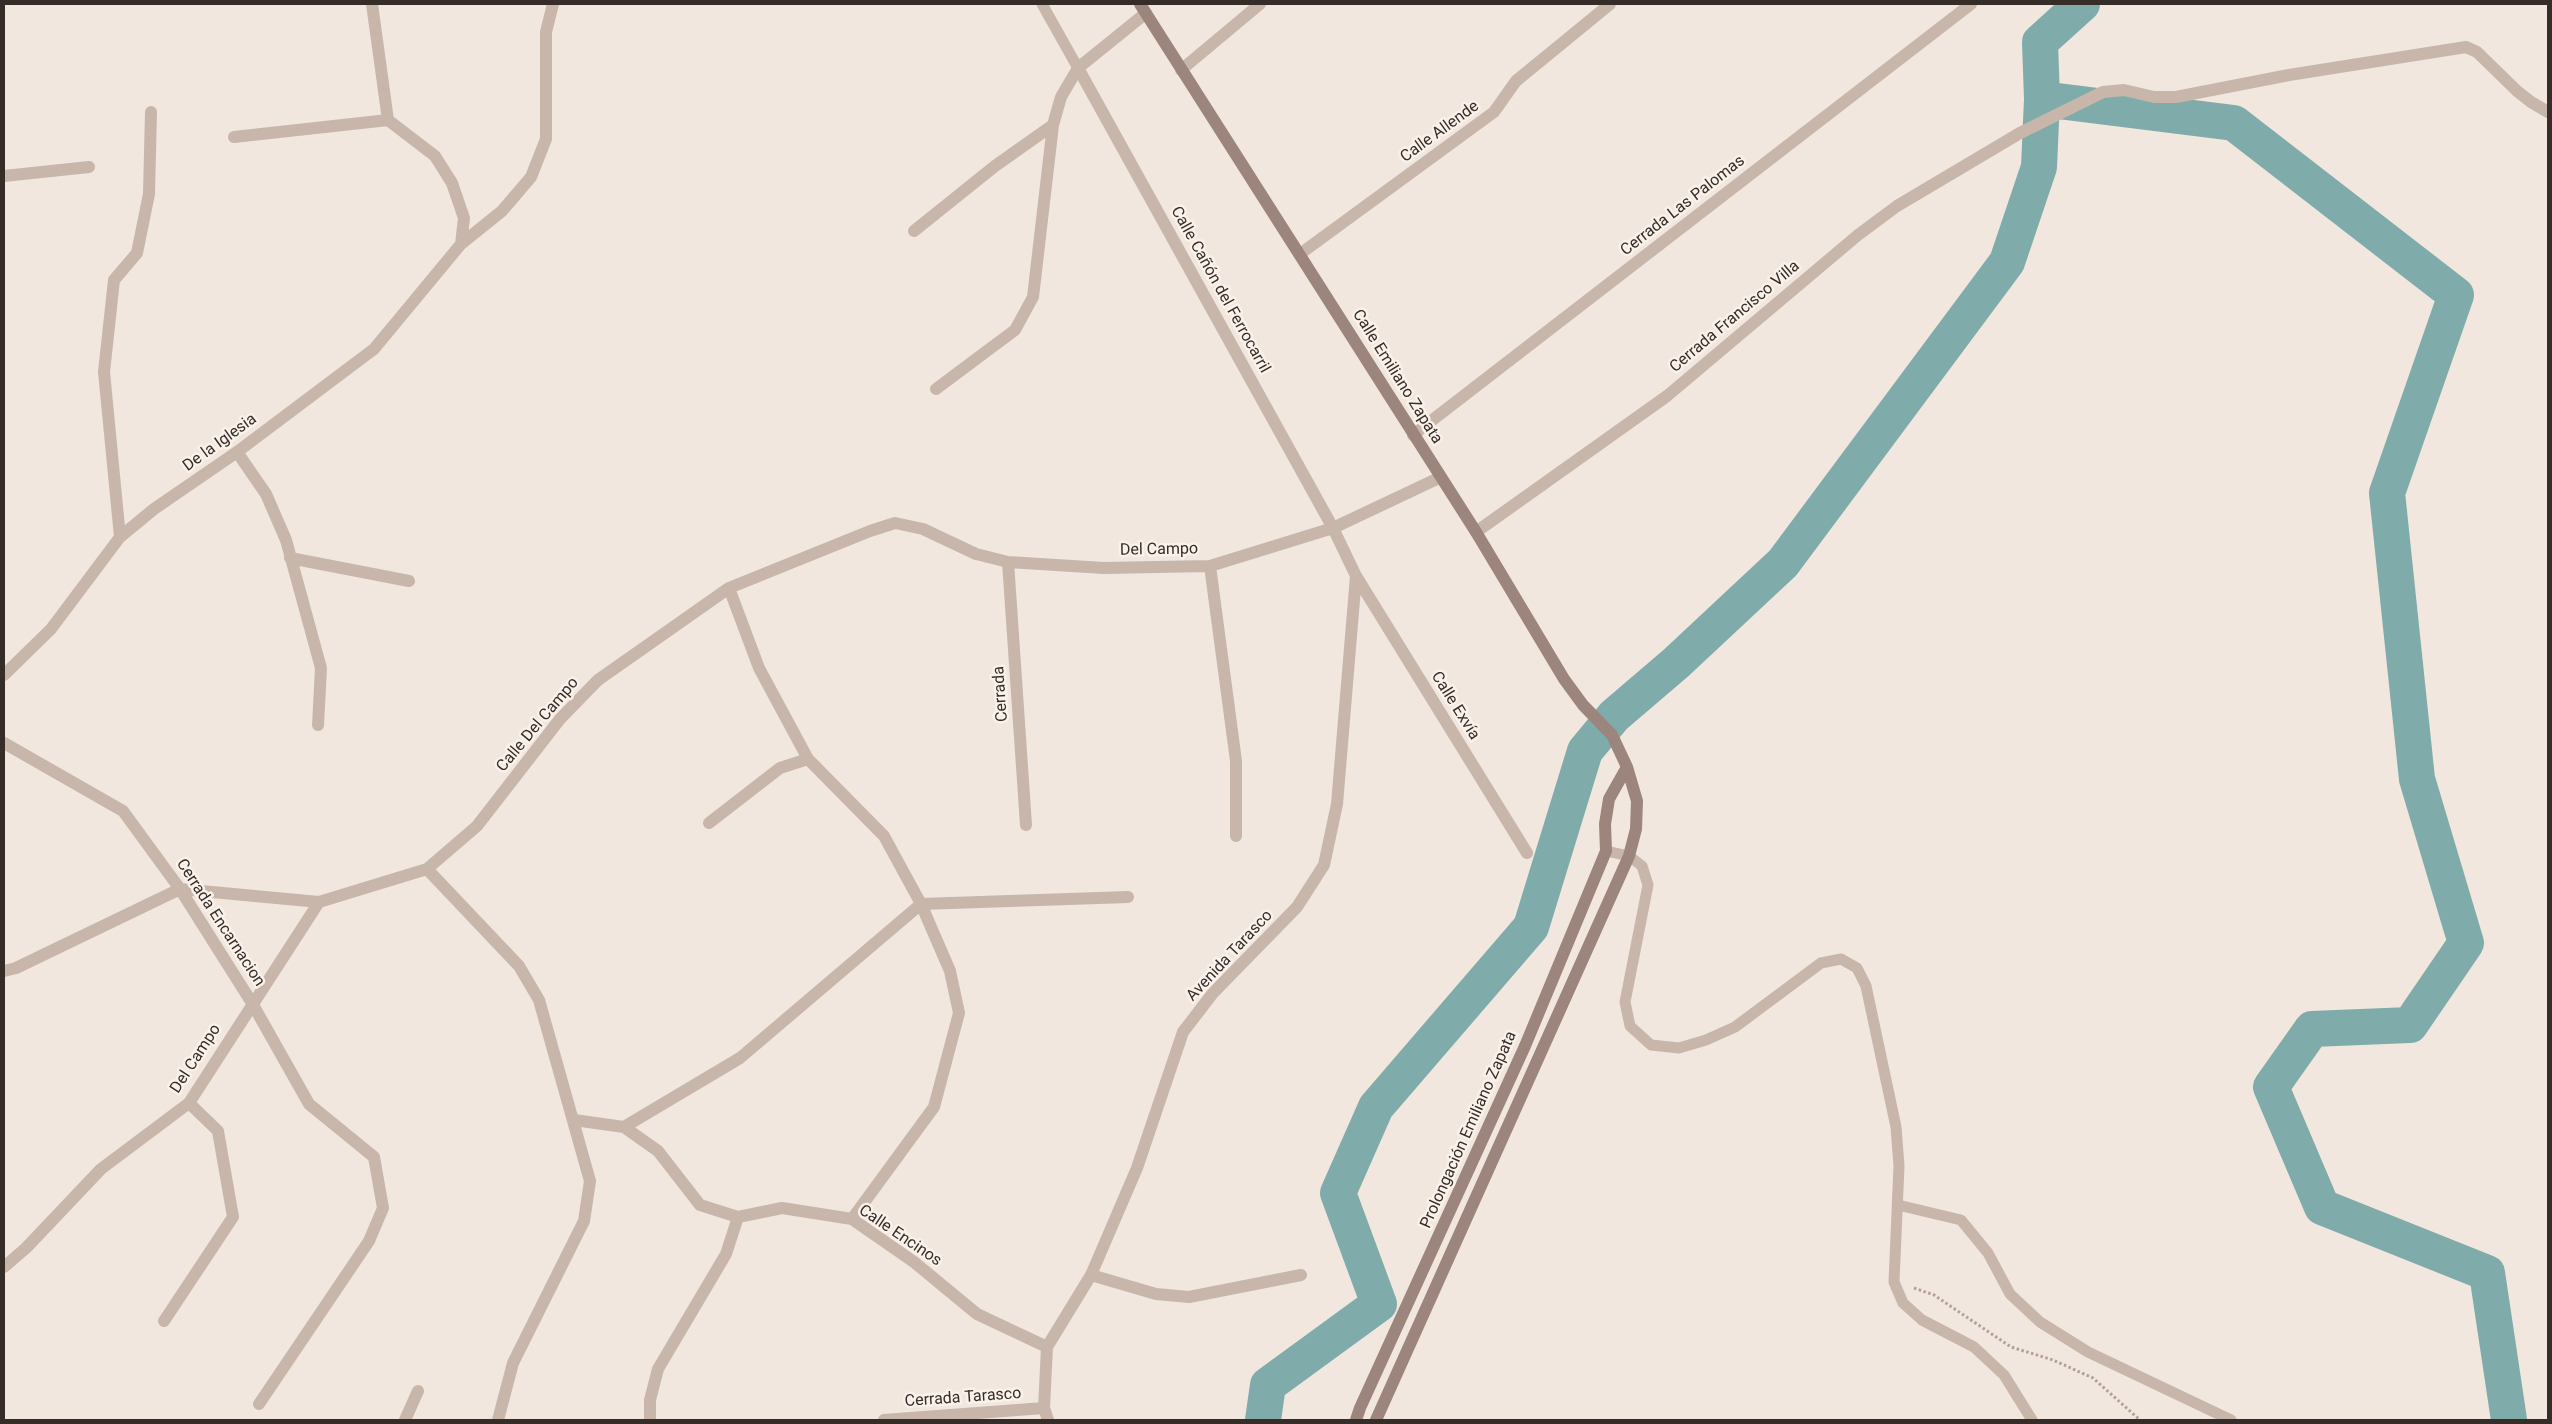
<!DOCTYPE html>
<html>
<head>
<meta charset="utf-8">
<style>
	body { margin:0 }
	#map { position:relative; width:2552px; height:1424px; overflow:hidden; background:#f1e7de; font-family:Roboto,sans-serif }
	canvas { display:block }
	.frame { position:absolute; inset:0; border:5px solid #362d29; pointer-events:none }
</style>
</head>
<body>
<div id="map">
<canvas width="2552" height="1424"></canvas>
<div class="frame"></div>
</div>
<script>
const g = document.querySelector('canvas').getContext('2d');
g.lineJoin = 'round';
const poly = rows => new Path2D(rows.map(r => 'M' + r).join(''));
function strokePath(path, color, width, dash) { g.strokeStyle = color; g.lineWidth = width; g.lineCap = dash ? 'butt' : 'round'; g.setLineDash(dash || []); g.stroke(path); }
function label(font, color, halo, rows, align = 'center') {
  g.font = font + ' Roboto,sans-serif'; g.lineWidth = 5; g.setLineDash([]); g.textBaseline = 'middle'; g.strokeStyle = halo; g.fillStyle = color; for (const [text, x, y, turn = 0] of rows) {
    g.save(); g.translate(x, y); g.rotate((+turn || 0) * Math.PI / 180); g.textAlign = isNaN(turn) ? turn : align; if (halo) g.strokeText(text, 0, 0); g.fillText(text, 0, 0); g.restore();
  }
}
strokePath(poly([
	[2042,99,2234,123,2456,295,2387,493,2417,779,2466,943,2410,1025,2312,1029,2271,1087,2322,1207,2487,1273,2509,1420],
	[1263,1420,1268,1385,1379,1304,1338,1193,1376,1107,1531,927,1585,751,1614,716,1676,663,1783,563,2007,262,2039,167,2042,99,2040,42,2082,4]
]), '#7facab', 36);
strokePath(poly([
	[1914,1288,1934,1295,2011,1347,2053,1360,2093,1378,2140,1420]
]), '#b4a095', 3, [2.5, 2.5]);
strokePath(poly([
	[1042,4,1078,68],
	[1606,851,1629,856,1642,866,1648,885,1625,1002,1630,1026,1651,1045,1679,1048,1706,1040,1735,1027,1821,963,1841,959,1857,968,1866,986,1896,1127,1899,1166,1894,1282,1903,1303,1922,1320,1974,1347,2004,1375,2032,1420],
	[1898,1205,1961,1220,1988,1253,2010,1294,2040,1322,2088,1352,2231,1420]
]), '#c8b6aa', 11);
strokePath(poly([
	[372,4,388,120,435,156,452,183,464,218,461,244],
	[1181,70,1260,4],
	[234,137,388,120],
	[4,176,89,167],
	[914,231,995,166,1053,125],
	[1300,254,1494,112,1516,81,1610,4],
	[936,389,1015,330,1033,297,1053,125,1061,97,1078,68,1146,13],
	[1413,435,1971,4],
	[237,452,266,494,286,540,321,668,318,725],
	[1476,532,1667,396,1858,235,1897,206,2020,133,2103,92,2124,90,2154,97,2176,97,2289,75,2466,47,2477,52,2517,91,2531,102,2548,112],
	[120,537,104,372,114,280,137,253,149,194,151,112],
	[290,558,409,581],
	[1008,562,1026,825],
	[1210,566,1236,761,1236,836],
	[1356,576,1527,853],
	[729,588,759,668,808,759,884,836,921,904,950,971,959,1013,934,1107,852,1219],
	[4,675,51,629,120,537,154,509,237,452,374,349,461,244,502,211,531,177,546,139,546,32,553,4],
	[4,743,123,811,180,889,252,1003,309,1104,374,1157,383,1208,369,1241,259,1404],
	[709,823,780,768,808,759],
	[427,869,519,966,539,1000,590,1181,584,1221,513,1363,498,1420],
	[4,971,16,968,180,889,319,902,427,869,477,826,560,719,598,680,729,588,870,531,895,523,923,529,976,554,1008,562,1104,568,1210,566,1333,528,1441,477],
	[574,1120,624,1127,658,1151,700,1205,738,1217,782,1208,852,1219,914,1262,977,1314,1047,1347],
	[624,1127,740,1058,921,904,1128,897],
	[4,1267,26,1248,101,1169,189,1103,319,902],
	[1091,1275,1156,1294,1189,1297,1301,1275],
	[164,1321,233,1217,218,1131,189,1103],
	[405,1420,418,1391],
	[650,1420,650,1400,658,1369,726,1254,738,1217],
	[884,1420,1044,1408],
	[1048,1420,1044,1408,1047,1347,1091,1275,1137,1168,1183,1032,1213,993,1297,907,1324,865,1337,804,1356,576,1333,528,1078,68]
]), '#c8b6aa', 12);
strokePath(poly([
	[1140,4,1476,532,1564,679,1583,705,1612,735,1627,767,1637,801,1636,829,1629,856,1376,1420],
	[1356,1420,1360,1408,1525,1046,1606,851,1605,824,1609,799,1627,767]
]), '#9c857c', 12);
label('16px', '#362d29', '#f9f1ea', [
	["Calle Allende",1440,132,-36],
	["Cerrada Las Palomas",1683,206,-38],
	["Calle Cañón del Ferrocarril",1220,290,61],
	["Cerrada Francisco Villa",1735,317,-40],
	["Calle Emiliano Zapata",1397,377,58],
	["De la Iglesia",220,443,-36],
	["Del Campo",1159,550,-1],
	["Cerrada",1001,694,-94],
	["Calle Exvía",1455,706,58],
	["Calle Del Campo",538,725,-50],
	["Cerrada Encarnacion",220,923,57],
	["Avenida Tarasco",1230,956,-47],
	["Del Campo",196,1059,-57],
	["Prolongación Emiliano Zapata",1469,1130,-66],
	["Calle Encinos",900,1236,34],
	["Cerrada Tarasco",963,1398,-4]
]);
</script>
</body>
</html>
